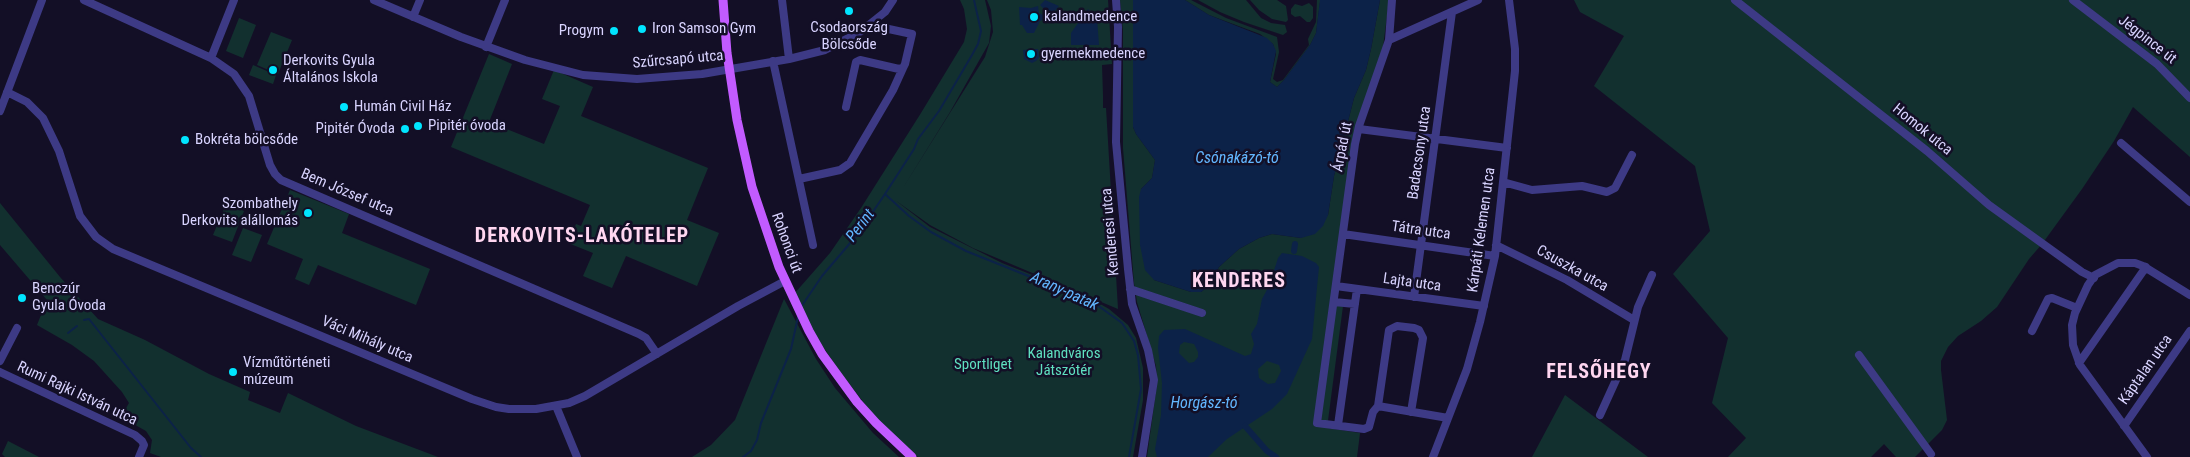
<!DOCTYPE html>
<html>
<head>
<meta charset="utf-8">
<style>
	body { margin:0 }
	canvas { display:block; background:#130f26 }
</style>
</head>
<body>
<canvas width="2190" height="457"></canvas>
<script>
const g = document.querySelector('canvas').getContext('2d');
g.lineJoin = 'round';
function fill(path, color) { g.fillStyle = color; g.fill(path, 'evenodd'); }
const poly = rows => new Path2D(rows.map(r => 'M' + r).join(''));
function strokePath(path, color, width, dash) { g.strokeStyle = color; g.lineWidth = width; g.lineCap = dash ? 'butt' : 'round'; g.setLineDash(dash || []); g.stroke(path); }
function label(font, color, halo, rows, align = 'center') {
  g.font = font + ' "Roboto Condensed",sans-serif'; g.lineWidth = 5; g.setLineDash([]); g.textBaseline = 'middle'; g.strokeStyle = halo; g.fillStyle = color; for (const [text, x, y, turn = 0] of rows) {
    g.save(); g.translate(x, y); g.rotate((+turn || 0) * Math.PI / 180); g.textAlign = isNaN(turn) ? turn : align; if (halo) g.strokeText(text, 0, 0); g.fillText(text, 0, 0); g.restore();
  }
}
fill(poly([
	[960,0,985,0,991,26,989,43,950,112,901,191,985,57,993,32,991,10,987,0,1108,0,1112,64,1102,65,1103,96,1103,108,1106,108,1118,309,973,248,930,225,895,200,930,227,1002,263,1088,297,1109,309,1128,325,1136,338,1143,368,1143,400,1133,457,918,457,877,420,839,370,813,332,794,294,830,253,861,208,921,113,964,42,967,29,964,9],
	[1120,0,1133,0,1133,127,1136,134,1155,160,1152,178,1141,189,1154,280,1191,292,1201,292,1209,286,1219,267,1239,249,1259,238,1272,234,1301,238,1328,215,1334,176,1354,98,1366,70,1371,49,1380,0,1389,0,1383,47,1357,124,1332,305,1343,306,1327,428,1360,433,1357,457,1147,457,1157,384,1156,366,1137,302,1134,283,1123,148,1123,31],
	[1185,0,1191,0,1226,18,1277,37,1279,52,1273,79,1277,82,1283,80,1309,45,1308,39,1316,22,1317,0,1320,0,1320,2,1316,33,1310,45,1284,80,1277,87,1270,82,1276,54,1273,44,1260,34,1209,15],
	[1198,0,1246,0,1261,18,1271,23,1285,25,1287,32,1283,35,1244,22,1220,12],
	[1250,0,1277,0,1286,6,1288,20,1286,22,1272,19,1259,10],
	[1574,0,2190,0,2190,157,2133,107,2114,141,2082,189,2042,244,2029,259,1997,307,1981,321,1958,336,1948,347,1941,361,1941,370,1947,420,1942,430,1915,457,1896,457,1884,444,1871,457,1728,457,1746,438,1712,403,1728,338,1673,274,1710,231,1695,166,1594,86,1624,36,1580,12],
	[1309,3,1313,7,1313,18,1310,22,1307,22,1300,16,1295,17,1291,14,1291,9,1295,4,1302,6],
	[239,18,256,25,243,58,226,51],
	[271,32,292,40,278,74,257,65],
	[489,54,512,64,489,122,544,144,560,106,542,99,554,70,593,87,581,116,708,168,687,220,719,233,697,286,626,256,612,288,583,276,593,253,568,243,576,224,581,226,590,205,451,147],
	[253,65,276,75,273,84,249,75],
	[290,190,349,214,342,233,430,269,416,305,318,265,309,285,295,279,303,259,267,244],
	[0,203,60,277,98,319,145,340,209,374,250,392,248,400,280,413,288,393,356,426,438,457,161,457,150,453,152,440,146,431,121,417,129,403,122,392,94,361,72,345,37,325,47,300,0,245],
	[226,204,244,211,232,242,213,235],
	[243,228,262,235,251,262,232,255],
	[784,299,816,359,835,388,873,433,899,457,692,457,711,445,735,420],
	[1565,395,1648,457,1532,457],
	[8,441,39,457,5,457,2,454]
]), '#12302f');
fill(poly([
	[1045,0,1059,6,1050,16,1040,21,1034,33,1027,33,1022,25,1020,25,1019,7,1031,8,1038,6,1039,13,1043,15,1046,11,1040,5],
	[1133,0,1185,0,1209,15,1267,38,1273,44,1276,51,1270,82,1277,87,1284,80,1310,45,1316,33,1320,0,1380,0,1371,49,1366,70,1354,98,1334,176,1328,215,1323,226,1315,234,1301,238,1272,234,1259,238,1239,249,1219,267,1209,286,1201,292,1191,292,1154,280,1145,270,1140,245,1139,197,1141,189,1152,178,1155,160,1136,134,1133,127],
	[1088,9,1097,18,1099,45,1071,45,1071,33],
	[1038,49,1039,58,1036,61,1032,63,1024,59,1023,50],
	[1282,253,1302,256,1316,263,1319,267,1312,339,1287,394,1272,409,1227,439,1208,457,1157,457,1155,449,1161,415,1162,383,1158,348,1159,336,1164,330,1185,329,1245,356,1251,354,1254,344,1251,334,1257,324,1262,299,1269,286,1278,258],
	[1184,342,1194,344,1198,352,1198,357,1194,362,1189,363,1179,353,1180,345],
	[1267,361,1279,365,1281,371,1275,383,1268,384,1259,378,1258,369]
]), '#0c2248');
strokePath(poly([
	[885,194,909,216,931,232,966,251,1093,302,1122,323,1134,341,1138,355,1141,389,1129,457],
	[801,307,822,276,857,235,885,194,914,149,918,139,939,111,972,55,978,44,981,31,974,0],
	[84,320,89,319,191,448,201,457],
	[68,333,77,326],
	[743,457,751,451,757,440,761,423,791,349,798,317]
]), '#0c2248', 2);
strokePath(poly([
	[1294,251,1295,244],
	[1245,426,1267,451,1276,457]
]), '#0c2248', 6);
strokePath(poly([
	[84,0,211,58,234,74,249,96,270,165,275,174,281,180,639,334,646,338,657,354],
	[374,0,461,37,525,60,583,75,637,79,702,74,789,59,825,50,860,32,885,12,893,0],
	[782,0,789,59],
	[1116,0,1118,27,1116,142,1128,269,1132,304,1148,350,1154,380,1142,457],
	[1392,0,1389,40,1359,126,1355,144,1317,423,1364,429,1369,427,1373,412,1378,406,1448,418],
	[1735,0,1927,151,1989,205,2082,272,2094,278],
	[2073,0,2157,64,2190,98],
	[413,17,420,0],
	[1389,40,1478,0],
	[486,47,505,0],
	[211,58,234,0],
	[773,61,813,245],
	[7,92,27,102,43,118,59,151,80,216,96,237,113,249,472,399,496,407,509,409,536,409,569,403,585,396,738,306,785,281],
	[846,107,856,62,860,60,899,69,903,68,905,64,912,34,870,25],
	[0,111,42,0],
	[1359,129,1507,148],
	[2121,143,2190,202],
	[799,179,840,170,850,163,893,90,903,68],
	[1503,182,1532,190,1582,186,1607,192,1615,188,1632,155],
	[1343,234,1495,256],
	[1496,245,1567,280,1634,320],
	[1336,286,1484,306],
	[1130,289,1202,313],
	[1414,297,1452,12],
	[1334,302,1355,304],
	[2032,331,2048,299,2052,298,2077,308],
	[1859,355,1931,454],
	[0,361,17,328],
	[2079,363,2146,267],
	[0,372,135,435,142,441,144,445,139,457],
	[556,406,577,457],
	[1378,406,1389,330,1397,326,1414,328,1419,330,1423,338,1411,412],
	[1600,415,1625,360,1638,307,1652,275],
	[1338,425,1357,289],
	[2124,426,2190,331],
	[1433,457,1467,369,1480,322,1495,256,1515,71,1515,49,1509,0],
	[2147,457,2080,365,2073,345,2072,325,2075,313,2088,285,2095,275,2118,263,2135,263,2143,266,2190,295]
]), '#3d3a85', 8);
strokePath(poly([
	[723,0,727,53,737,120,752,187,779,267,809,331,822,354,857,402,876,423,912,457]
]), '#c25bff', 9);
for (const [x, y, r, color] of [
	[849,11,5,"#00e5ff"],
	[1034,17,5,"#00e5ff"],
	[642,29,5,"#00e5ff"],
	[614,31,5,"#00e5ff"],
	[1031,54,5,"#00e5ff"],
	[273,70,5,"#00e5ff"],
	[344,107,5,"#00e5ff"],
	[418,126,5,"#00e5ff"],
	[405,129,5,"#00e5ff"],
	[185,140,5,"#00e5ff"],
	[308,213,5,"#00e5ff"],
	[22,298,5,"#00e5ff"],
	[233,372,5,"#00e5ff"]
]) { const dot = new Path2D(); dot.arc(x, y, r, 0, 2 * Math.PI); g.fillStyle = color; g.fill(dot); strokePath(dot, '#130f26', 2); }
label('15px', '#d9d4ff', '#130f26', [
	["kalandmedence",1044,17],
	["Csodaország",849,28,"center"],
	["Bölcsőde",849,45,"center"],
	["Iron Samson Gym",652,29],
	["Progym",604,31,"right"],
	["gyermekmedence",1041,54],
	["Derkovits Gyula",283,61],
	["Általános Iskola",283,78],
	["Humán Civil Ház",354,107],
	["Pipitér óvoda",428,126],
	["Pipitér Óvoda",395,129,"right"],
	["Bokréta bölcsőde",195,140],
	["Szombathely",298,204,"right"],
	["Derkovits alállomás",298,221,"right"],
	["Benczúr",32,289],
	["Gyula Óvoda",32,306],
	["Vízműtörténeti",243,363],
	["múzeum",243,380]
], 'left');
label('15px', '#d9d4ff', '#130f26', [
	["Jégpince út",2147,40,38],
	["Szűrcsapó utca",678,60,-5],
	["Homok utca",1922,130,39],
	["Árpád út",1343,147,-79],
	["Badacsony utca",1420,153,-82],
	["Bem József utca",347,193,23],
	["Kárpáti Kelemen utca",1482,230,-82],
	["Tátra utca",1421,231,8],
	["Kenderesi utca",1111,232,-95],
	["Rohonci út",786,243,70],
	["Csuszka utca",1572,269,29],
	["Lajta utca",1412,283,8],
	["Váci Mihály utca",367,340,23],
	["Káptalan utca",2146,370,-55],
	["Rumi Rajki István utca",77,394,25]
]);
label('15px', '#5fe0c0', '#130f26', [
	["Kalandváros",1064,354],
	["Játszótér",1064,371],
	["Sportliget",983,365]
]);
label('italic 16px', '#62b6ff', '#130f26', [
	["Csónakázó-tó",1237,159],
	["Perint",861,226,-53],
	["Arany-patak",1064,292,24],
	["Horgász-tó",1204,404]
]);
g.letterSpacing = '1px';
label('bold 20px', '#ffd6f0', '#130f26', [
	["DERKOVITS-LAKÓTELEP",582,237],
	["KENDERES",1239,282],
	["FELSŐHEGY",1599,373]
]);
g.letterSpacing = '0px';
</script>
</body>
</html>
